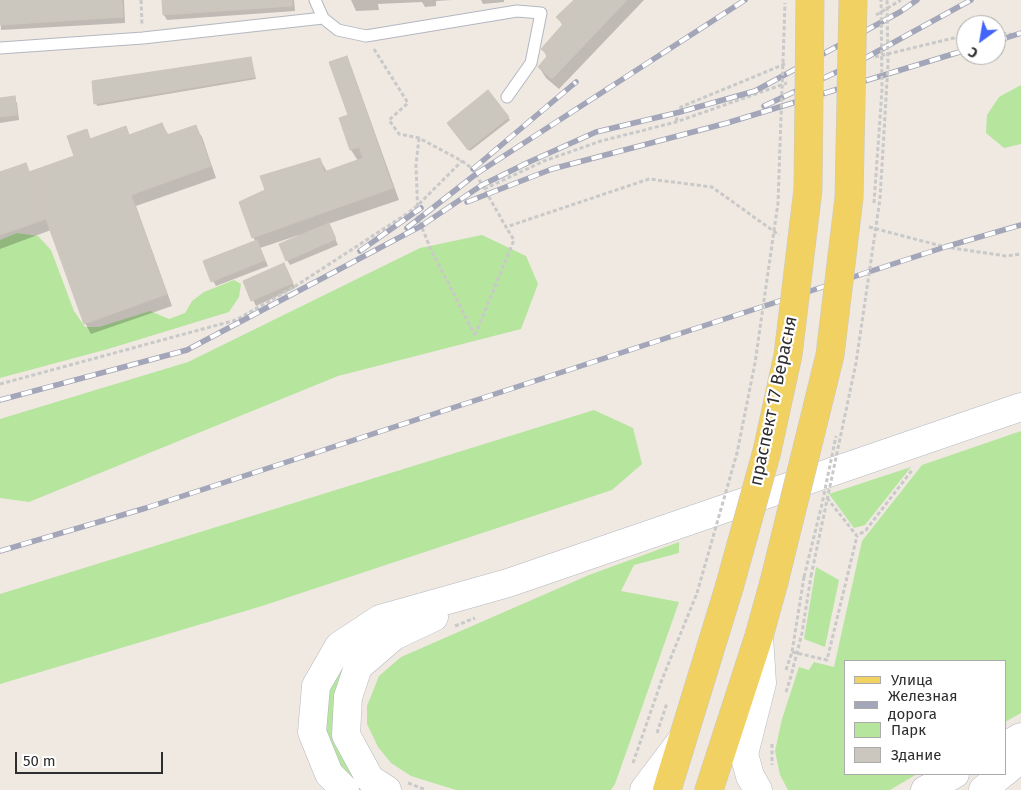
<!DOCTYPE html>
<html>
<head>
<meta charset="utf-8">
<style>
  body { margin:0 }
  #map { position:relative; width:1021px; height:790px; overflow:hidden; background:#efe9e1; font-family:"Fira Sans",sans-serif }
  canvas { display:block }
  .legend { position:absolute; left:844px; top:660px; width:162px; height:115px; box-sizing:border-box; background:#fff; border:1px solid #ababab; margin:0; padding:6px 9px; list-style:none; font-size:15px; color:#2e2e2e }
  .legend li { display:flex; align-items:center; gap:10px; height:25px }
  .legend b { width:25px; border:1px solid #ababab }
  .north { position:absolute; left:956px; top:15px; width:50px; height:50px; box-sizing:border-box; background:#fff; border:1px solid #ababab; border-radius:50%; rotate:212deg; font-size:14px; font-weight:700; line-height:20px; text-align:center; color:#2e2e2e }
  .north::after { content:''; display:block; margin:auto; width:18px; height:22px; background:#4264fb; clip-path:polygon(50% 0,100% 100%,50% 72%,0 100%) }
  .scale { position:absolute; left:15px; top:752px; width:148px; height:22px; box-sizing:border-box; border:2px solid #2e2e2e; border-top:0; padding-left:6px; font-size:15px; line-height:18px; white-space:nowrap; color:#2e2e2e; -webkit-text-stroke:4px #fff; paint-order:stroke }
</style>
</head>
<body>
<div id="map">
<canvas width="1021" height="790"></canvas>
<ul class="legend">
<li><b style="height:6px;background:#f2d163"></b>Улица</li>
<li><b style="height:6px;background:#a3a6b8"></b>Железная дорога</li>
<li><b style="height:14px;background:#b6e59e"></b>Парк</li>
<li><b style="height:14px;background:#cbc7bf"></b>Здание</li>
</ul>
<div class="north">С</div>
<div class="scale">50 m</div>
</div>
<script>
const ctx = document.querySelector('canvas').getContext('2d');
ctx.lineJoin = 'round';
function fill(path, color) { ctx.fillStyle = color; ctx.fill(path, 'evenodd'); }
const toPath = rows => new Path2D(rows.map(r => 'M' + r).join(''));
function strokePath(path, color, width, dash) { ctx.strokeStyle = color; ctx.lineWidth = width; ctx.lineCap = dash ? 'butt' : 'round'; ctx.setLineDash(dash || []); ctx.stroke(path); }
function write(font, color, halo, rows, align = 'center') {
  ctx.font = font + ' "Fira Sans",sans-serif'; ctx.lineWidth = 4.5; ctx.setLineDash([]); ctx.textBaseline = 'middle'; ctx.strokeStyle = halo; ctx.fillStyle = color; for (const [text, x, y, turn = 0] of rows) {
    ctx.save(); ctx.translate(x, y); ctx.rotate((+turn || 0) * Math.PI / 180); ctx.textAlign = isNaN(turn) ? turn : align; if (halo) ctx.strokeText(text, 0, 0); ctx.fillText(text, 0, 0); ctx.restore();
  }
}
fill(toPath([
  [1021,85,1021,144,1004,148,986,133,987,115,999,97],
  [17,233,38,236,51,250,74,311,85,327,99,327,150,311,169,319,185,313,192,301,204,292,234,280,241,284,239,297,229,312,108,349,0,378,0,240],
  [482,235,526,256,538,284,521,329,338,376,29,502,0,498,0,419,188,362,420,248],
  [594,410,633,428,642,464,612,490,262,606,0,684,0,594],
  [1021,431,1021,713,1005,722,1005,661,845,661,845,774,917,774,890,790,788,790,780,775,775,751,782,719,799,667,809,670,814,662,834,667,862,541,922,465],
  [911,467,865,525,854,528,829,494],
  [679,542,679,553,634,565,621,591,679,602,615,784,611,790,456,790,411,776,391,763,378,747,367,724,367,706,379,676,401,657,589,575],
  [816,567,839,580,825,647,804,639],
  [380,627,339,688,376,790,357,790,346,781,323,736,324,697,343,655]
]), '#b6e59e');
fill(toPath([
  [0,0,124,0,125,23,1,30],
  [163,0,294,0,295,11,167,20,164,15],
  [351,0,452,0,436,1,436,6,425,7,422,2,378,4,379,10,356,11],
  [481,0,504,0,504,2,483,4],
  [575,0,644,0,559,89,546,78,539,67,547,57,543,49,563,26,558,18],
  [346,57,352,69,399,200,328,224,338,245,290,265,287,260,300,236,299,235,260,248,268,266,216,286,213,281,256,242,253,237,266,191,320,159,327,172,358,161,351,150],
  [251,61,256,79,97,106,96,103],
  [488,92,510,120,470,151,450,125],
  [14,98,17,103,19,120,0,123,0,99],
  [162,124,169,136,195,126,202,137,216,178,136,206,172,306,91,334,85,323,51,230,0,249,0,174,25,165,30,173,75,157,86,130,91,140,125,128,130,136],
  [287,270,295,288,256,306,253,300]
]), '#0003');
const building = toPath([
  [0,0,122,0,123,17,0,25,0,0],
  [162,0,292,0,292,6,163,15,162,0],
  [574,0,627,0,552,79,538,67,548,55,541,49,563,24,556,17,574,0],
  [347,56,393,188,252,238,239,202,265,190,260,176,320,158,324,172,363,158,359,147,350,150,339,118,348,115,329,62,347,56],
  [251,57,255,77,94,104,92,81,251,57],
  [488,90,509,117,468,150,447,123,488,90],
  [15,96,17,115,0,117,0,98,15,96],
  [162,123,167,135,196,125,211,166,131,195,167,294,84,324,29,172,74,156,67,136,87,129,90,139,126,126,129,135,162,123],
  [26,163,46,219,0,235,0,172,26,163],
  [329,223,336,239,286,261,279,244,329,223],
  [257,240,265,260,211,282,203,261,257,240],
  [284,263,293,283,251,301,243,281,284,263]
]);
fill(building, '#cbc7bf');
strokePath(building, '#cbc5ba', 1);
const service = toPath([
  [315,0,323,18,338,30,366,36,517,11,541,13,531,63,507,97],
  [0,48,143,38,323,18]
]);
const secondary = toPath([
  [1005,746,1021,737],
  [1005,772,1021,758],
  [345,790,329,774,312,732,316,686,339,646,380,619,508,583,1021,407],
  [387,790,370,779,346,735,348,697,358,667,394,636,434,617],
  [644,790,681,741],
  [758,790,750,776,744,754,762,683,759,637],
  [925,790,955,774],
  [983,790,1002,774]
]);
const primary = toPath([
  [667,790,729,588],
  [709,790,759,636,774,582]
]);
strokePath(service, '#b4b7c1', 13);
strokePath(secondary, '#b4b7c1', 29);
strokePath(primary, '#c9c9c9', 29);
strokePath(toPath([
  [141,0,142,25],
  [876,15,901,0],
  [996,32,1021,36],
  [374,49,408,103,389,120,399,134,419,138,462,161,473,169,506,227,649,179,712,187,779,235],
  [875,57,966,35],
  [676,121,681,107,787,63],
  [419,138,416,165,418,218,432,252,475,335],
  [484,189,544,161,601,141,676,122,787,83],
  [869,227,945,247,1006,256,1021,254],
  [475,335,514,240,506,227],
  [0,384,236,320,294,287,408,213,418,205,462,161],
  [827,498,857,536,866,530,913,469],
  [455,626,475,618],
  [792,652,827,660,857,536],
  [786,670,792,652,804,577],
  [786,692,791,676,802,633,811,576],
  [657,733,667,703],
  [772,744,772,765],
  [633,763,661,682,697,593],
  [408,783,426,790]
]), '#c9c9c9', 3, [4, 2.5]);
strokePath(service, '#fff', 11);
strokePath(secondary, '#fff', 28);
strokePath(primary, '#f2d163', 28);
const rail = toPath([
  [996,41,1021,33],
  [764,106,858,62,971,0],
  [473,169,576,82],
  [467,202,552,169,727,123,966,50],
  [407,228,476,174,745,0],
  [360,251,421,208],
  [0,400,187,350,421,226,482,185,529,162,596,132,680,112,755,91,900,12,917,0],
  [0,551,146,508,945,247,1021,225]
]);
strokePath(rail, '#a3a6b8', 5.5);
strokePath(rail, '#fff', 4, [11]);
const primaryBridge = toPath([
  [774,582,830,355,849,198,853,0],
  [729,588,767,451,788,355,808,189,810,0]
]);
strokePath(primaryBridge, '#c9c9c9', 29, []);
strokePath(toPath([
  [874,203,882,90,881,0],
  [811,576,856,363,880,199,888,65,887,0],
  [804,577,822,504,836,436],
  [697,593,737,453,755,363,778,203,785,3]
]), '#c9c9c9', 3, [4, 2.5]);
strokePath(primaryBridge, '#f2d163', 28);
write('18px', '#2e2e2e', '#fff', [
  ["праспект 17 Верасня",774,401,-78]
]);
</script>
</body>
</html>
